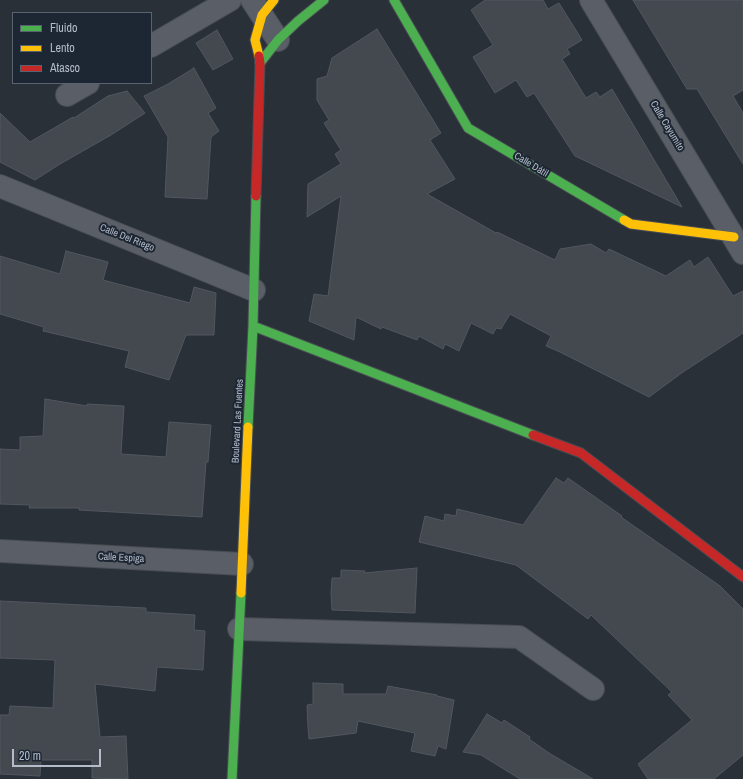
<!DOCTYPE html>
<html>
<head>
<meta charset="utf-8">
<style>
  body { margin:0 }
  #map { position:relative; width:743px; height:779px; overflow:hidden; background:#2a3038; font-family:"Archivo Narrow",sans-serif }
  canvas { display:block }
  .legend { position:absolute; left:12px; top:12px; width:140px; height:72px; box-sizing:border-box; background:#1d2633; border:1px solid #59626f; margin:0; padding:5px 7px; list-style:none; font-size:12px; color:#b4bcc9 }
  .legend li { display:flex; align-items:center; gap:8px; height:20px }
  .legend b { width:20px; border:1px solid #59626f }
  .scale { position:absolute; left:12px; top:749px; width:89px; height:18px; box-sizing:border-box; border:2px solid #b4bcc9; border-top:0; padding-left:5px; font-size:12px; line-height:14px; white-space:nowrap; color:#b4bcc9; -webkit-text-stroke:3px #1d2633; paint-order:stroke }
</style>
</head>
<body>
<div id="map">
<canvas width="743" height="779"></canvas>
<ul class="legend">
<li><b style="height:5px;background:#4caf50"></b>Fluido</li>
<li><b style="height:5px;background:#ffc107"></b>Lento</li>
<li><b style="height:5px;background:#c62828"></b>Atasco</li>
</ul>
<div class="scale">20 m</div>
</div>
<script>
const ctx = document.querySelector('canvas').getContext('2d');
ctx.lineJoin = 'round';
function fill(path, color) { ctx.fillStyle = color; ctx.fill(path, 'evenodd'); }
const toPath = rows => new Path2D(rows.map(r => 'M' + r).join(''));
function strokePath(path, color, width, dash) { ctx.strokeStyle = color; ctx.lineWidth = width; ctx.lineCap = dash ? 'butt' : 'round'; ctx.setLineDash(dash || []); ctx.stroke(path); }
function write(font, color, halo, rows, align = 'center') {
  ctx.font = font + ' "Archivo Narrow",sans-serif'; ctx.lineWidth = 4; ctx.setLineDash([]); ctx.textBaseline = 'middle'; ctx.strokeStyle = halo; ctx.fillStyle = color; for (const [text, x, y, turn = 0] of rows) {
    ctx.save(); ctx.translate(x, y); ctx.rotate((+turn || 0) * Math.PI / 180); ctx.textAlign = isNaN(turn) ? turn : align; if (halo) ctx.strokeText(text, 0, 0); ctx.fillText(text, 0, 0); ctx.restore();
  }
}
const building = toPath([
  [485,0,543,0,548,9,559,3,582,40,567,49,570,54,562,59,586,98,596,92,600,97,612,89,682,207,575,156,534,93,527,97,516,80,495,93,473,57,493,45,471,10,485,0],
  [633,0,743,0,743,90,733,96,743,113,743,164,697,89,687,89,633,0],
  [377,29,441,133,430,140,455,179,427,194,496,233,497,232,555,260,560,249,591,244,606,253,609,249,666,276,690,260,694,267,708,257,733,296,743,291,743,333,683,372,649,397,560,352,546,346,551,336,510,314,501,329,496,328,493,334,471,323,459,351,445,344,443,349,419,336,417,340,382,327,381,329,356,317,354,340,309,321,314,294,328,296,341,196,307,217,308,184,341,164,335,154,341,150,324,123,329,120,317,100,317,79,327,76,332,58,377,29],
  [217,30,233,59,213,70,196,43,217,30],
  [194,68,216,108,208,113,219,131,211,137,207,199,165,197,168,137,144,96,168,84,194,68],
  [127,91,145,113,111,135,60,164,35,180,0,162,0,113,30,142,73,117,74,118,108,96,127,91],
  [66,251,108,262,103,280,190,303,194,287,216,293,214,335,186,335,169,380,125,367,129,351,43,331,44,327,0,314,0,256,60,274,66,251],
  [45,399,87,406,87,404,124,406,121,454,166,457,169,422,211,425,208,462,206,462,202,517,79,510,79,508,29,508,30,505,0,504,0,449,20,450,20,437,43,436,45,399],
  [556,478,564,483,568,478,622,516,621,517,720,586,743,609,743,755,714,779,648,779,638,764,692,720,668,695,672,692,591,615,588,619,516,565,419,542,425,516,444,521,445,514,456,516,457,509,523,525,556,478],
  [417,568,415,613,332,610,331,593,332,578,341,578,341,570,365,571,364,573,417,568],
  [0,601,146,608,146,612,195,615,194,630,205,631,203,670,157,667,155,691,95,684,100,737,126,736,128,779,92,778,92,760,41,760,40,776,0,774,0,715,9,715,10,706,53,708,55,660,0,658,0,601],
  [313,683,343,684,343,694,386,694,388,686,437,695,437,696,454,700,446,749,438,746,435,756,411,751,415,733,358,721,356,733,309,739,308,727,307,705,313,704,313,683],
  [487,714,502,723,504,720,530,737,529,739,549,753,593,779,520,779,481,755,463,752,487,714]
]);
fill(building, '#444950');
strokePath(building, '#52575f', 1);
const street = toPath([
  [252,0,278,40],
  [591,0,743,253],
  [151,46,230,0],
  [67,95,88,83],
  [0,186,254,290],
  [0,551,242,564],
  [239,629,519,637,593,689]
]);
const fast = toPath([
  [394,0,468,128,624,220],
  [260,63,278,40,298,21,324,0],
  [253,326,533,435],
  [248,427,253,326,256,196],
  [232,779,241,593]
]);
const slow = toPath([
  [259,56,255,40,262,15,274,0],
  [624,220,631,224,734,237],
  [241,593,248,427]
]);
const jam = toPath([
  [256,196,260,63,259,56],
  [533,435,581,453,743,577]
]);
strokePath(street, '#484c53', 24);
strokePath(fast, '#484c53', 11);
strokePath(slow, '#484c53', 11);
strokePath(jam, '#484c53', 11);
strokePath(street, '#5a5e66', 22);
strokePath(fast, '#4caf50', 9);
strokePath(slow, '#ffc107', 9);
strokePath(jam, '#c62828', 9);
write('10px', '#b4bcc9', '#1d2633', [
  ["Calle Cayumito",667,126,59],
  ["Calle Dátil",531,165,31],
  ["Calle Del Riego",127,238,22],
  ["Boulevard Las Fuentes",238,421,-87],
  ["Calle Espiga",121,558,3]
]);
</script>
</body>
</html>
